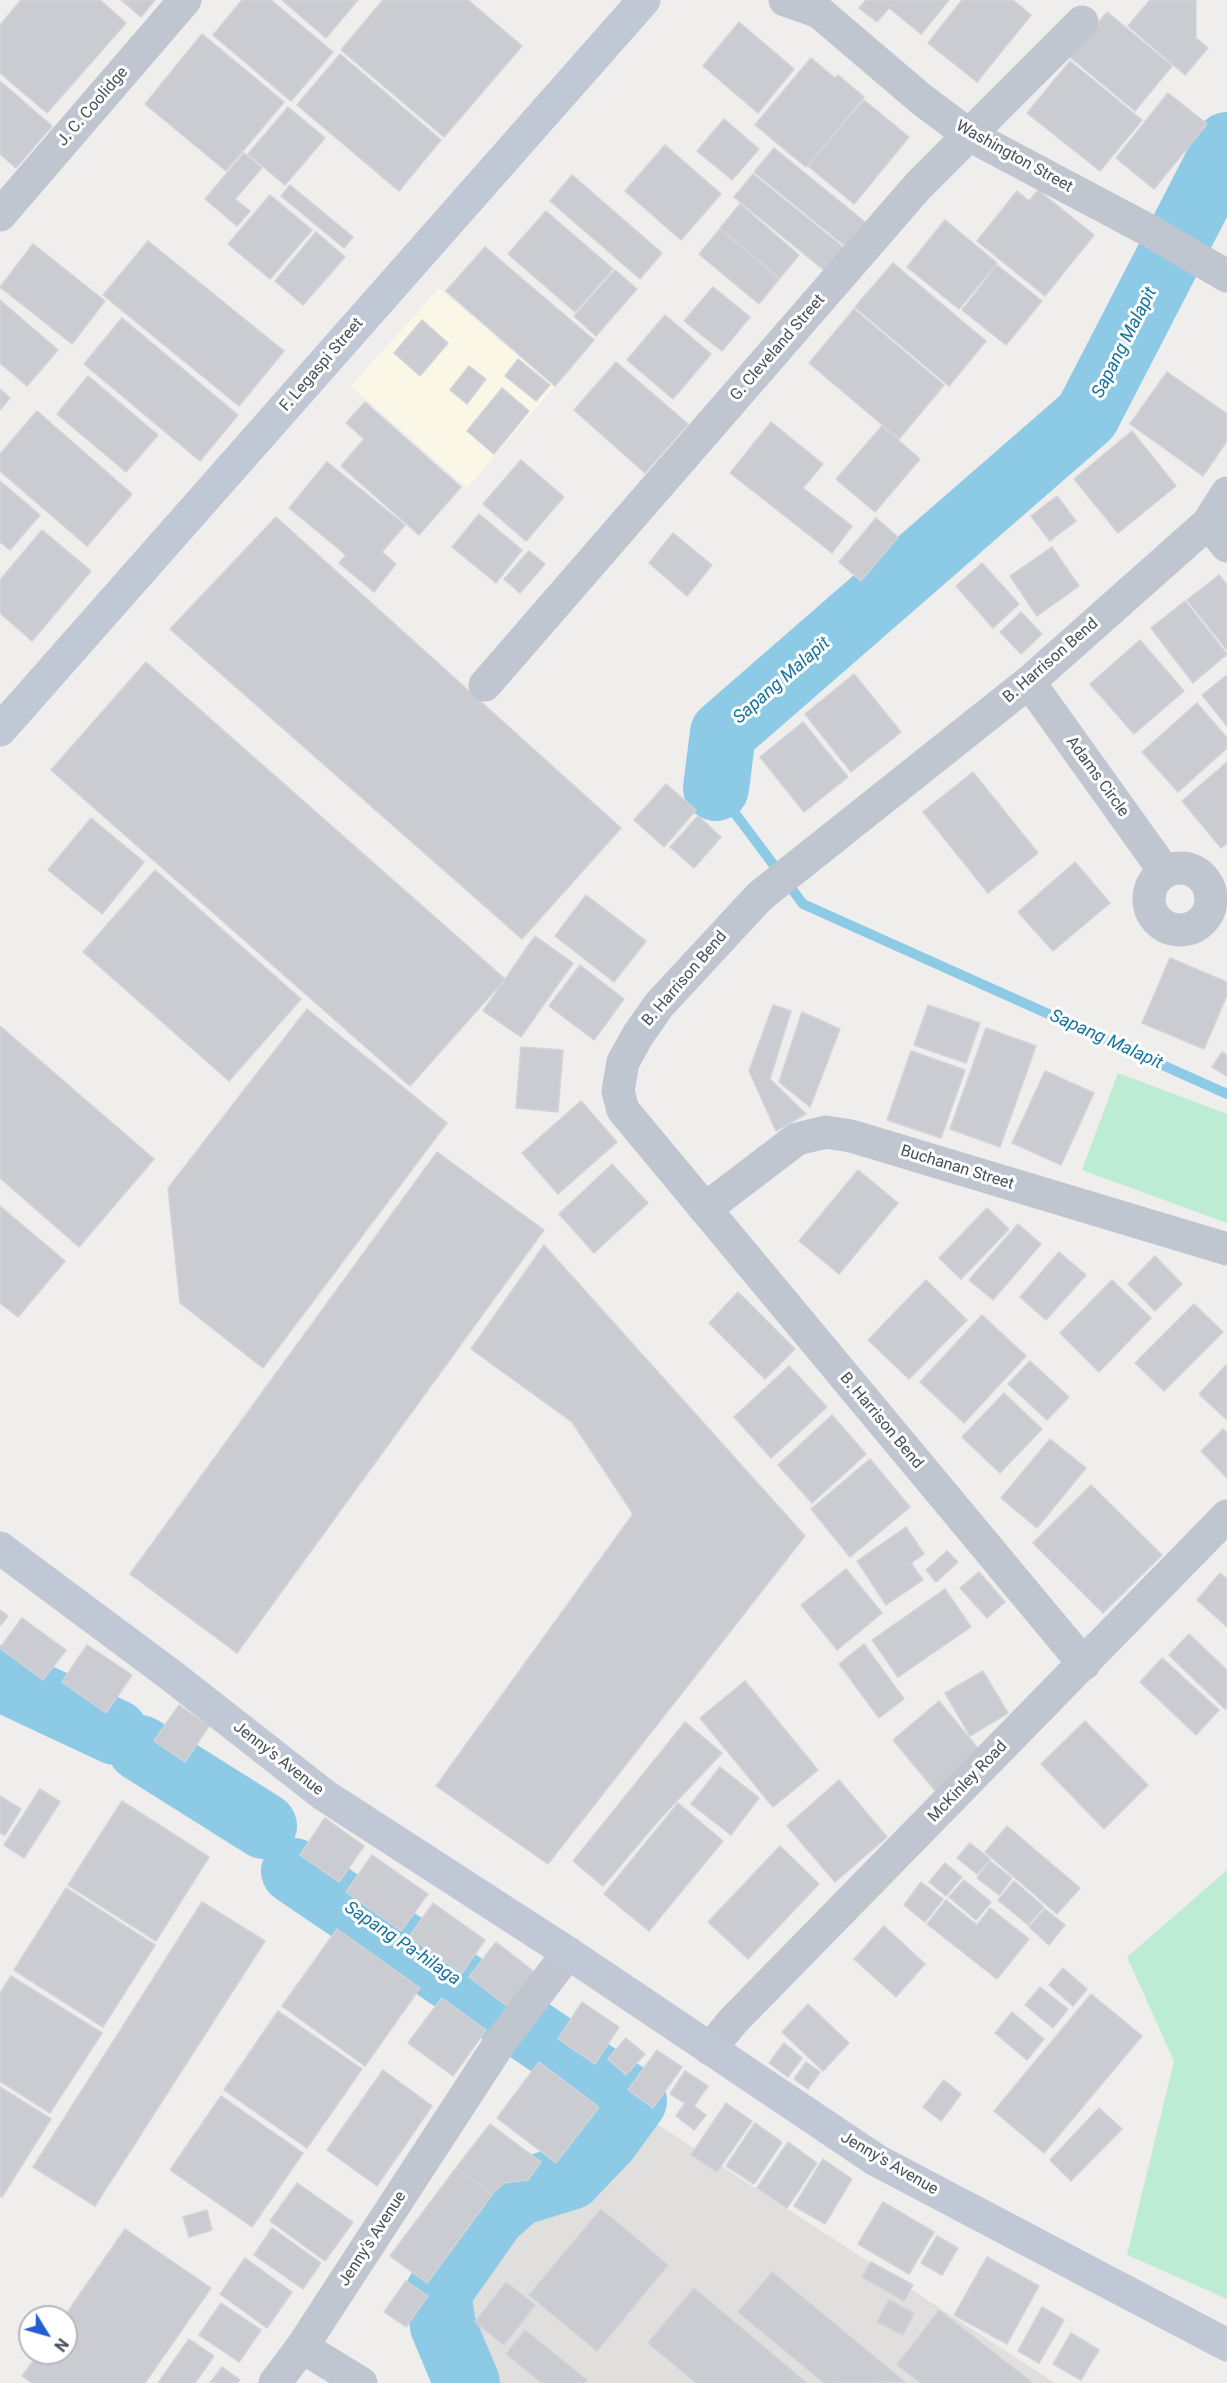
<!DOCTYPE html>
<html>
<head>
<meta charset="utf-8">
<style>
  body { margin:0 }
  #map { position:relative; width:1227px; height:2383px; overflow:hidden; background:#f0eded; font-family:Roboto,sans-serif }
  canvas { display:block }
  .north { position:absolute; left:18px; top:2305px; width:60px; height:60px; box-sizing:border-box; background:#fff; border:2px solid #b5b9bd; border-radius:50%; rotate:127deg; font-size:16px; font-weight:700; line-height:24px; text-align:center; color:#474f59 }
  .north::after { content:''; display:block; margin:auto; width:21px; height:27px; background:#235ed4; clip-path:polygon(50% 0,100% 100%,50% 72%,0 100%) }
</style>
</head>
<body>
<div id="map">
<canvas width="1227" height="2383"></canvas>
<div class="north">N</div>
</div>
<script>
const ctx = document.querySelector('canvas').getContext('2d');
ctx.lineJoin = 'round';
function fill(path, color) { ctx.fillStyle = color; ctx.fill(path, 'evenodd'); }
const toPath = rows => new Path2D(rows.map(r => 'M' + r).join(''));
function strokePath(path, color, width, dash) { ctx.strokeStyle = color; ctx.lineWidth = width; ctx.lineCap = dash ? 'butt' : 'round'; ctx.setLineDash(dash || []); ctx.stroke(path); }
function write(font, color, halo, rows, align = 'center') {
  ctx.font = font + ' Roboto,sans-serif'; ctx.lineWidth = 6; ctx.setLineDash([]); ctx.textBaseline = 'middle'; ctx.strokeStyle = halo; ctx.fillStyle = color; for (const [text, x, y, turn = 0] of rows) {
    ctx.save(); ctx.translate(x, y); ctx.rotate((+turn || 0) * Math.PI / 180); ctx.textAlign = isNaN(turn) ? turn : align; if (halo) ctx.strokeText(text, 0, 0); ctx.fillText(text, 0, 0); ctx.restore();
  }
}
fill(toPath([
  [439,288,554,387,467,488,351,386]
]), '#faf7e7');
fill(toPath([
  [617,2098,1055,2383,453,2383,430,2342,428,2298,493,2198,565,2173]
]), '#e1dfde');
fill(toPath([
  [1118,1073,1227,1114,1227,1223,1082,1170],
  [1227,1870,1227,2299,1127,2255,1174,2061,1127,1957]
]), '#bdecd4');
strokePath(toPath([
  [716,788,803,904,1227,1094]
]), '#8dcae6', 10);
strokePath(toPath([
  [716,788,723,733,1087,416,1227,145],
  [0,1678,115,1732],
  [140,1748,264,1826],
  [294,1871,509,2017],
  [467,2383,443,2326,438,2293,493,2215,518,2193,570,2177,608,2137,634,2101,523,2026]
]), '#8dcae6', 66);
const building = toPath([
  [21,0,100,0,126,23,47,113,0,73,0,25,21,0],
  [121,0,155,0,141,17,121,0],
  [242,0,271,0,333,52,291,101,213,35,242,0],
  [282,0,358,0,326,38,282,0],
  [383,0,468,0,522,46,444,137,341,50,383,0],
  [866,0,949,0,921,34,889,8,877,22,859,8,866,0],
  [962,0,1013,0,1031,15,977,82,928,43,962,0],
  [1150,0,1196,0,1196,38,1208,48,1185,75,1128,26,1150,0],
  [1107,12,1172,66,1135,111,1070,57,1107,12],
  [739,22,794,69,758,113,703,66,739,22],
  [202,34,284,102,226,171,145,104,202,34],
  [340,54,441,140,399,191,297,105,340,54],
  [811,58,835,78,838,75,864,97,806,167,755,125,811,58],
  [1070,61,1142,120,1100,171,1027,113,1070,61],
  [0,81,52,126,16,168,0,154,0,81],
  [1168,93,1207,124,1154,189,1116,158,1168,93],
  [864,100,909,137,854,204,808,166,864,100],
  [288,107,325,138,285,185,248,154,288,107],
  [724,119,759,149,732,180,697,151,724,119],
  [665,145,721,194,681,240,625,191,665,145],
  [774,148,865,222,845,246,754,172,774,148],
  [244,153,262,168,235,199,250,211,237,226,205,199,244,153],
  [753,174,844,248,825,271,734,197,753,174],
  [572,175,662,253,640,279,550,201,572,175],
  [290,185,353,237,344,248,281,196,290,185],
  [1038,190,1094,235,1045,296,977,241,1017,191,1029,201,1038,190],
  [270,195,312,230,270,279,228,244,270,195],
  [740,204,799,255,780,278,720,228,740,204],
  [546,211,613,269,575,312,508,254,546,211],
  [945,220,997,263,959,309,907,267,945,220],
  [720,229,779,279,759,304,699,254,720,229],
  [316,232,345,257,303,305,275,281,316,232],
  [148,241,284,351,239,406,103,295,148,241],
  [33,244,105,301,72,344,0,287,33,244],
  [485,247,594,340,555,386,446,291,485,247],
  [893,263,986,341,949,386,855,307,893,263],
  [997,265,1042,301,1006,345,962,310,997,265],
  [615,270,637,289,596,336,574,316,615,270],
  [713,287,750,317,722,351,684,321,713,287],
  [0,300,58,350,27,386,0,363,0,300],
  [854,309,944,385,899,439,809,363,854,309],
  [665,315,711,354,673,399,627,360,665,315],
  [122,318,238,415,200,461,84,364,122,318],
  [422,320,448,343,420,376,394,353,422,320],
  [518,359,550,385,536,401,505,376,518,359],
  [616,362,688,424,645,473,574,410,616,362],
  [469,366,486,379,467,404,450,390,469,366],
  [1167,372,1227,414,1227,441,1203,476,1130,424,1167,372],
  [88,376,158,435,126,472,57,414,88,376],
  [502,388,529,411,494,454,467,431,502,388],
  [0,389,10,398,0,410,0,389],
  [365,402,461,487,419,535,341,466,364,439,346,423,365,402],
  [37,411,132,494,87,546,0,471,0,454,37,411],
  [771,422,823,464,803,488,852,526,832,553,730,473,771,422],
  [882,426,920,459,875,512,836,479,882,426],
  [1132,431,1176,486,1118,533,1074,479,1132,431],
  [521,460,564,497,526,541,483,504,521,460],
  [327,462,405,525,382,552,396,564,374,592,339,563,346,555,289,508,327,462],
  [0,481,40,515,10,550,0,542,0,481],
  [1057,496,1076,521,1050,541,1031,516,1057,496],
  [479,514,522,550,496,583,452,547,479,514],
  [276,517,621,828,522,939,170,629,276,517],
  [876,518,898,537,861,581,839,562,876,518],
  [42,530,91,571,32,641,0,613,0,580,42,530],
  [673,533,712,565,687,596,649,563,673,533],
  [1052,547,1079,586,1037,616,1010,576,1052,547],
  [529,551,545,564,520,593,504,579,529,551],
  [982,563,1019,604,993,628,956,586,982,563],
  [1219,575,1227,585,1227,650,1187,600,1219,575],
  [1185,601,1227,654,1193,683,1151,628,1185,601],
  [1021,612,1042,634,1021,654,1000,632,1021,612],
  [1140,640,1184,691,1134,734,1090,684,1140,640],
  [146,662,505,979,410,1086,51,770,146,662],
  [854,674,901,732,851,772,805,714,854,674],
  [1227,675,1227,726,1202,695,1227,675],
  [1197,703,1227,738,1227,748,1178,792,1142,752,1197,703],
  [803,722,848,777,804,812,760,757,803,722],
  [1227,762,1227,843,1221,848,1182,801,1227,762],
  [973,772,1038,853,988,893,923,812,973,772],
  [666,784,696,810,664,847,634,820,666,784],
  [698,816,721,837,694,868,670,847,698,816],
  [91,818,144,862,102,914,48,870,91,818],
  [1075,862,1110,903,1053,951,1018,912,1075,862],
  [155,870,301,999,229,1081,83,952,155,870],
  [586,895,646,941,614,982,555,936,586,895],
  [535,936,573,963,521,1037,483,1011,535,936],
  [1170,958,1227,982,1227,995,1204,1049,1142,1023,1170,958],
  [580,965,624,999,594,1040,549,1006,580,965],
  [773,1005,791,1011,770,1079,806,1114,776,1131,749,1071,773,1005],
  [928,1005,980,1023,966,1063,914,1045,928,1005],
  [307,1009,447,1123,263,1368,180,1303,168,1188,307,1009],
  [802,1012,840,1029,810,1107,779,1082,802,1012],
  [0,1026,154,1159,79,1247,0,1178,0,1026],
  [986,1028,1036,1046,1000,1147,950,1129,986,1028],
  [521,1047,563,1050,558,1112,516,1108,521,1047],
  [911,1051,965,1070,941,1138,887,1120,911,1051],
  [1222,1052,1227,1055,1227,1076,1212,1067,1222,1052],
  [1045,1071,1094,1093,1061,1165,1012,1143,1045,1071],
  [581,1101,617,1142,558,1194,522,1153,581,1101],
  [437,1152,544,1230,237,1653,130,1574,437,1152],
  [612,1164,648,1203,594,1253,559,1214,612,1164],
  [858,1170,898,1203,839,1274,799,1241,858,1170],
  [0,1206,65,1261,18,1317,0,1303,0,1206],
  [987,1208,1009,1229,961,1279,939,1258,987,1208],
  [1018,1224,1041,1244,993,1300,969,1280,1018,1224],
  [544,1245,805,1536,548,1864,436,1786,633,1514,572,1422,471,1349,544,1245],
  [1059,1252,1086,1275,1046,1320,1020,1297,1059,1252],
  [1155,1256,1182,1284,1155,1311,1128,1284,1155,1256],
  [926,1280,967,1320,909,1379,868,1340,926,1280],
  [1112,1280,1151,1318,1099,1372,1060,1333,1112,1280],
  [738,1292,795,1349,765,1379,709,1323,738,1292],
  [1194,1304,1223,1332,1164,1391,1135,1363,1194,1304],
  [982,1315,1026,1356,964,1423,920,1382,982,1315],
  [1030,1361,1069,1397,1047,1420,1008,1384,1030,1361],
  [1227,1364,1227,1420,1199,1394,1227,1364],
  [789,1366,827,1407,771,1458,734,1417,789,1366],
  [1004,1393,1042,1429,1000,1473,962,1437,1004,1393],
  [832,1415,866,1454,812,1503,778,1465,832,1415],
  [1223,1429,1227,1433,1227,1478,1201,1451,1223,1429],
  [1050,1439,1086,1468,1037,1528,1001,1498,1050,1439],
  [870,1459,910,1507,850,1557,811,1509,870,1459],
  [1091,1485,1162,1555,1103,1613,1033,1543,1091,1485],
  [906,1527,924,1554,911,1563,923,1580,886,1605,857,1561,906,1527],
  [947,1551,958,1562,936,1582,926,1570,947,1551],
  [846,1569,882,1613,837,1650,801,1605,846,1569],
  [979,1572,1005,1602,987,1618,960,1588,979,1572],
  [1220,1573,1227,1579,1227,1627,1197,1600,1220,1573],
  [945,1589,971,1627,898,1677,872,1640,945,1589],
  [0,1610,8,1616,0,1626,0,1610],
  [22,1618,66,1650,43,1680,0,1648,22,1618],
  [1189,1634,1227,1670,1227,1707,1225,1709,1169,1655,1189,1634],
  [864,1644,904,1699,879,1718,839,1664,864,1644],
  [87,1645,132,1675,106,1713,62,1682,87,1645],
  [1162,1658,1219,1710,1196,1735,1140,1682,1162,1658],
  [983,1671,1008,1713,970,1736,945,1693,983,1671],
  [745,1681,818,1770,773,1807,700,1718,745,1681],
  [939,1701,984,1756,938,1794,893,1740,939,1701],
  [179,1705,209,1726,185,1762,154,1741,179,1705],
  [1085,1721,1148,1785,1104,1829,1041,1764,1085,1721],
  [685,1722,722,1753,660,1819,603,1886,573,1861,685,1722],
  [720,1767,759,1798,731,1835,691,1804,720,1767],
  [839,1780,887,1837,835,1882,787,1826,839,1780],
  [40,1789,60,1802,24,1858,4,1845,40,1789],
  [0,1796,21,1809,5,1835,0,1833,0,1796],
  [122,1801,209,1857,156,1941,68,1885,122,1801],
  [678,1803,723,1841,649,1931,604,1894,678,1803],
  [325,1818,364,1846,339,1882,300,1855,325,1818],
  [1007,1826,1080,1888,1057,1914,985,1852,1007,1826],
  [970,1843,990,1859,977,1874,957,1858,970,1843],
  [780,1846,819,1884,748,1959,708,1922,780,1846],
  [372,1855,428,1894,401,1931,346,1892,372,1855],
  [990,1861,1012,1878,999,1895,977,1878,990,1861],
  [945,1863,962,1877,946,1896,929,1882,945,1863],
  [964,1880,991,1902,976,1920,949,1897,964,1880],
  [1014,1881,1044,1907,1028,1925,998,1900,1014,1881],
  [921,1882,943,1899,925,1922,904,1905,921,1882],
  [66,1888,155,1945,103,2027,14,1970,66,1888],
  [946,1900,977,1925,990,1908,1029,1939,997,1979,927,1924,946,1900],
  [202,1902,265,1941,95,2206,33,2167,202,1902],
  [433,1903,485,1940,462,1973,409,1937,433,1903],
  [1045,1909,1065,1925,1049,1945,1029,1927,1045,1909],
  [884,1926,925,1964,896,1997,854,1959,884,1926],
  [337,1929,420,1988,365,2066,282,2006,337,1929],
  [496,1942,537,1974,511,2009,469,1977,496,1942],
  [1063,1968,1087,1989,1073,2006,1049,1985,1063,1968],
  [11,1976,102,2033,50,2113,0,2081,0,1993,11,1976],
  [1040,1987,1068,2009,1053,2028,1025,2005,1040,1987],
  [1091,1994,1142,2036,1044,2153,994,2111,1091,1994],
  [442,1998,486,2030,453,2076,408,2043,442,1998],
  [582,2002,619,2027,595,2064,558,2039,582,2002],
  [808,2004,849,2043,823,2071,782,2032,808,2004],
  [278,2011,362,2069,307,2148,224,2090,278,2011],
  [1012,2012,1044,2039,1027,2060,995,2033,1012,2012],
  [626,2038,645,2054,626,2075,608,2059,626,2038],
  [784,2043,802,2058,788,2077,769,2063,784,2043],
  [657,2050,682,2067,653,2108,628,2090,657,2050],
  [539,2062,599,2107,556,2163,497,2118,539,2062],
  [806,2062,820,2072,808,2089,794,2079,806,2062],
  [383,2070,432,2106,377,2186,327,2150,383,2070],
  [685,2071,708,2086,694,2106,706,2115,694,2130,676,2116,685,2103,670,2094,685,2071],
  [944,2080,961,2094,941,2121,923,2107,944,2080],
  [0,2087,51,2119,2,2197,0,2196,0,2087],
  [221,2096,303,2153,252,2227,170,2170,221,2096],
  [726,2103,752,2121,717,2172,691,2155,726,2103],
  [1099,2108,1122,2129,1071,2181,1050,2160,1099,2108],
  [755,2123,782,2142,754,2184,726,2166,755,2123],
  [490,2124,541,2162,528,2180,504,2183,492,2194,456,2168,490,2124],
  [788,2142,817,2163,787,2208,757,2188,788,2142],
  [823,2159,852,2179,825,2224,794,2206,823,2159],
  [456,2168,492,2195,427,2283,390,2256,456,2168],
  [297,2183,353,2222,325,2261,270,2221,297,2183],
  [883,2202,934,2232,909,2274,858,2244,883,2202],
  [601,2209,668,2265,597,2351,529,2295,601,2209],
  [207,2210,212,2230,189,2237,183,2217,207,2210],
  [272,2228,321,2263,303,2289,254,2255,272,2228],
  [125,2229,211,2288,145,2383,32,2383,22,2376,39,2353,66,2353,66,2317,64,2317,125,2229],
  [937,2236,958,2248,942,2275,921,2263,937,2236],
  [987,2257,1039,2286,1007,2344,954,2315,987,2257],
  [245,2258,292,2292,267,2328,220,2294,245,2258],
  [871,2262,913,2285,904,2301,862,2277,871,2262],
  [772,2272,905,2382,824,2383,738,2312,772,2272],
  [406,2281,428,2296,406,2327,384,2312,406,2281],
  [506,2282,535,2305,504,2345,475,2322,506,2282],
  [694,2288,807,2383,696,2383,648,2343,694,2288],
  [889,2300,914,2313,903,2335,877,2322,889,2300],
  [221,2303,261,2330,239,2362,199,2335,221,2303],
  [1042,2307,1064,2320,1039,2363,1018,2351,1042,2307],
  [939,2310,1033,2383,921,2383,897,2365,939,2310],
  [525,2330,587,2380,584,2383,542,2383,506,2354,525,2330],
  [1071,2333,1099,2350,1081,2380,1053,2364,1071,2333],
  [189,2339,214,2356,195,2383,158,2383,189,2339],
  [222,2367,240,2380,237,2383,210,2383,222,2367]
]);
fill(building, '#caccd2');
strokePath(building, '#d2d3d9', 1.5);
strokePath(toPath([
  [785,0,819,12,921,99,969,135,1150,231,1227,276],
  [0,215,185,0],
  [1208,523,1227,546],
  [1029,682,1165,872],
  [485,685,918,186,1082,22],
  '1149 899a31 31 0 1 1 62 0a31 31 0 1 1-62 0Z',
  [705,1209,797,1139,826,1132,851,1136,1227,1249],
  [1084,1664,623,1110,618,1091,623,1062,638,1035,659,1005,760,896,1029,682,1208,523,1227,493],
  [710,2049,733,2021,1227,1516],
  [302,2347,361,2383],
  [275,2383,302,2347,501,2041,568,1953]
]), '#bfc6cf', 33);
strokePath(toPath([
  [0,730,644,0],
  [0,1548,172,1676,324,1795,568,1953,876,2160,1227,2345]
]), '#c1c8d5', 33);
write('16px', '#474f59', '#fff', [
  ["J. C. Coolidge",93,107,-49],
  ["Washington Street",1014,157,29],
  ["G. Cleveland Street",778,348,-49],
  ["F. Legaspi Street",322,365,-49],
  ["B. Harrison Bend",1051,661,-41],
  ["Adams Circle",1097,777,54],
  ["B. Harrison Bend",685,979,-49],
  ["Buchanan Street",957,1168,17],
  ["B. Harrison Bend",881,1421,50],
  ["Jenny's Avenue",278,1759,38],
  ["McKinley Road",968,1782,-46],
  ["Jenny's Avenue",889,2164,30],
  ["Jenny's Avenue",373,2239,-57]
]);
write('italic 18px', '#14739f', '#fff', [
  ["Sapang Malapit",1125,343,-63],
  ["Sapang Malapit",782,681,-41],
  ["Sapang Malapit",1106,1040,24],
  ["Sapang Pa-hilaga",402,1944,34]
]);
</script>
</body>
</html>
